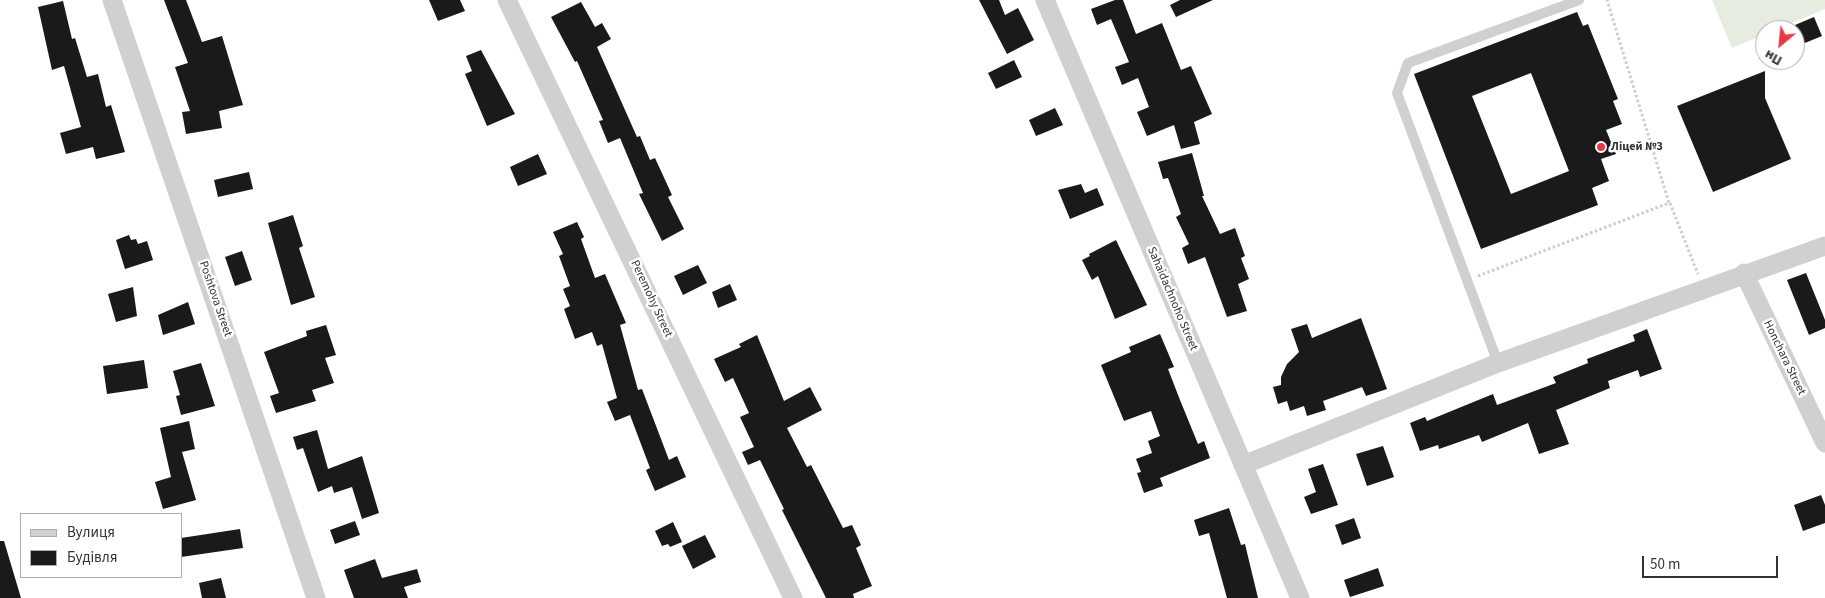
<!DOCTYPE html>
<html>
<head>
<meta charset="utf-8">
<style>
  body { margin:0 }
  #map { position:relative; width:1825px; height:598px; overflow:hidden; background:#fff; font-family:"Source Sans 3",sans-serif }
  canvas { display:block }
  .legend { position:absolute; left:20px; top:513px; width:162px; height:65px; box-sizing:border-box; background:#fff; border:1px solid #adadad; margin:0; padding:6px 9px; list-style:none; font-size:15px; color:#333 }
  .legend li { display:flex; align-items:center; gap:10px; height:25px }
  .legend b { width:25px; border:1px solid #adadad }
  .north { position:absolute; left:1755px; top:20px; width:50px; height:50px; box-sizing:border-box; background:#fff; border:1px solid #adadad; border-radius:50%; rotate:208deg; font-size:14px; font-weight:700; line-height:20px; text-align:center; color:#333 }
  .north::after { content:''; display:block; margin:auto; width:18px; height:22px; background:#e63946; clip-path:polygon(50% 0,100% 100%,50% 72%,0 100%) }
  .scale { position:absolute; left:1642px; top:556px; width:136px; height:22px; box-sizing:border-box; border:2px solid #333; border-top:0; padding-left:6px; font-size:15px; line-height:18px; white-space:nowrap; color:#333; -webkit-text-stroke:4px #fff; paint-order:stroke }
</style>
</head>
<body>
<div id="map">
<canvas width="1825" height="598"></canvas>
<ul class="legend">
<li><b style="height:6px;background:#d0d0d0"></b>Вулиця</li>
<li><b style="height:14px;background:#1a1a1a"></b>Будівля</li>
</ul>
<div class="north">Пн</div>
<div class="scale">50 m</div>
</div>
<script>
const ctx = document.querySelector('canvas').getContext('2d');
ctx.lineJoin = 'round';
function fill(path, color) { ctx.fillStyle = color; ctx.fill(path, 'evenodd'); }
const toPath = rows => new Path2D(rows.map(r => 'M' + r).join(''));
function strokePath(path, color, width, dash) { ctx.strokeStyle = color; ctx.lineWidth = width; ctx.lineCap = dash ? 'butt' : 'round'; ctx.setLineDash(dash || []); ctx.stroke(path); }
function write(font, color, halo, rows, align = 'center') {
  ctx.font = font + ' "Source Sans 3",sans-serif'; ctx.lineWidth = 5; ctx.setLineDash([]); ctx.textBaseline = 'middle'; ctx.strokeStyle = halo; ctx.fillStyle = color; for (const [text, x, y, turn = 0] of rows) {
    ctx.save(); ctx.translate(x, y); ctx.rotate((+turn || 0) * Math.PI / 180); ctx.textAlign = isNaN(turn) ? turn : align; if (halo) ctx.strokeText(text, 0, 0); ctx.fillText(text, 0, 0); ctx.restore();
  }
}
fill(toPath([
  [1712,0,1825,0,1825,9,1775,30,1765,30,1765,34,1732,48]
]), '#e6ecdf');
fill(toPath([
  [164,0,186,0,202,42,222,36,243,105,219,111,222,128,186,134,182,112,190,111,175,67,188,63],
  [429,0,460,0,465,11,438,21],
  [979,0,999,0,1005,15,1018,8,1034,40,1007,54],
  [1115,0,1123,0,1136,34,1162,23,1181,70,1191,66,1212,114,1194,122,1200,144,1181,149,1174,125,1147,136,1137,112,1149,107,1138,78,1122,85,1115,67,1129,62,1111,19,1097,25,1091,9],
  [1180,0,1213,0,1176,17,1170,5],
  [63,1,72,39,75,38,87,77,98,74,106,107,111,105,125,152,96,159,93,147,66,154,60,133,81,127,64,66,52,70,38,7],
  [581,2,595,27,602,23,611,39,597,47,637,137,640,136,650,160,655,158,672,195,668,197,684,229,662,241,639,194,643,193,620,138,608,143,599,121,603,120,577,61,575,62,551,17],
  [1577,12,1583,26,1588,24,1618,99,1613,101,1622,124,1606,130,1616,154,1601,159,1609,181,1592,188,1598,205,1481,249,1414,74],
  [1531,73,1569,171,1511,194,1472,96],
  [1814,17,1822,36,1795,47,1795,25],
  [481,50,515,114,487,126,465,74,472,71,466,56],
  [1014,60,1022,77,996,89,988,73],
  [1765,71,1765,98,1791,159,1713,192,1677,106],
  [1055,108,1063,125,1036,136,1029,120],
  [1192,153,1204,196,1202,196,1220,234,1235,228,1245,256,1241,258,1249,279,1238,284,1247,311,1227,317,1205,257,1188,264,1182,248,1189,244,1176,217,1181,214,1168,178,1163,179,1158,162],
  [538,154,547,174,518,186,510,167],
  [249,172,253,189,218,197,214,180],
  [1081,184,1085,193,1097,188,1104,205,1070,219,1058,190],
  [293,215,303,246,299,248,315,297,291,305,268,223],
  [577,222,584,237,581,239,595,278,605,274,626,323,620,325,638,390,642,389,669,460,677,456,686,477,655,491,646,470,650,468,630,415,615,421,607,402,617,398,602,344,597,346,592,332,575,339,564,309,570,306,563,289,570,286,559,256,563,254,553,232],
  [129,235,131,240,136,239,138,244,147,241,153,260,125,269,116,240],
  [1116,240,1147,305,1115,319,1098,276,1092,280,1082,260,1090,256,1089,254],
  [242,251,252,280,235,286,225,257],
  [698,265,707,283,683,295,674,276],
  [1806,273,1825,320,1825,328,1809,335,1787,280],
  [730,284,737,300,718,308,712,292],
  [133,287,137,316,116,322,108,294],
  [188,302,195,324,163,335,158,315],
  [1361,318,1387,389,1366,396,1362,387,1323,401,1326,410,1307,416,1304,406,1290,411,1287,401,1278,404,1273,387,1281,385,1281,377,1287,364,1299,352,1291,329,1307,324,1312,338],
  [326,325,336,355,325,358,334,383,312,390,316,401,276,413,270,396,279,393,264,352,307,336,306,331],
  [1647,329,1662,369,1640,377,1638,370,1608,381,1610,388,1556,410,1569,444,1539,454,1528,423,1482,442,1479,435,1439,449,1438,445,1420,451,1410,423,1425,417,1427,421,1493,394,1497,405,1556,383,1553,377,1588,363,1587,359,1635,341,1633,335],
  [1160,334,1174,367,1168,369,1180,400,1198,444,1204,441,1210,458,1160,478,1163,486,1144,493,1137,473,1141,472,1136,459,1152,453,1148,441,1160,436,1151,411,1124,421,1101,365,1131,352,1129,347],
  [757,335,784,401,810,387,822,410,787,428,807,467,811,465,843,528,852,525,861,545,856,548,872,586,853,594,854,598,826,598,782,510,784,509,760,460,748,465,742,452,754,447,740,417,749,413,733,378,725,382,714,359,741,347,739,344],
  [144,360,148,388,107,394,103,366],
  [201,363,215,406,181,415,176,396,180,395,173,371],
  [189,421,195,449,182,452,196,500,163,509,155,482,171,477,160,428],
  [317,430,328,469,362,456,379,513,362,519,352,487,334,493,332,486,318,492,303,448,297,450,293,437],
  [1383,446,1394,477,1367,486,1356,454],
  [1323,464,1338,505,1311,514,1304,497,1316,492,1308,469],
  [1821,495,1825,505,1825,523,1803,531,1794,505],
  [1229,508,1241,545,1245,544,1258,598,1227,598,1209,533,1199,536,1194,520],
  [1354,518,1361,538,1342,545,1335,525],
  [355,521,360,535,335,544,330,530],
  [673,522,682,542,670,547,668,544,662,546,655,531],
  [240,529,243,548,181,557,181,538],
  [705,535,716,557,693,569,682,546],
  [0,541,4,541,21,598,0,598],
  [375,559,382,578,417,569,421,582,404,587,408,598,354,598,344,570],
  [1378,568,1384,586,1350,597,1344,580],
  [221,578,226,598,202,598,199,583]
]), '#1a1a1a');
strokePath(toPath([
  [1670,203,1698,274],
  [1478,276,1669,203,1607,0]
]), '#cdcdcd', 3, [2.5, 2.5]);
strokePath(toPath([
  [1498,363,1397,93,1408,63,1579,0]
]), '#d0d0d0', 10);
strokePath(toPath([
  [112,0,316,598],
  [507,0,793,598],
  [1045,0,1300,598],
  [1744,273,1825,443],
  [1243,465,1498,363,1825,246]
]), '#d0d0d0', 19);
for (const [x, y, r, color] of [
  [1601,147,5,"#e63946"]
]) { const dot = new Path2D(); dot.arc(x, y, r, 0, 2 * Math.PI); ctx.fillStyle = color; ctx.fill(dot); strokePath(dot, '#fff', 2); }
write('bold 12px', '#333', '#fff', [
  ["Ліцей №3",1611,147]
], 'left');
write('12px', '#333', '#fff', [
  ["Poshtova Street",215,299,71],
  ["Peremohy Street",651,299,65],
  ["Sahaidachnoho Street",1172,299,67],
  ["Honchara Street",1784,358,64]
]);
</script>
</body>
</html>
